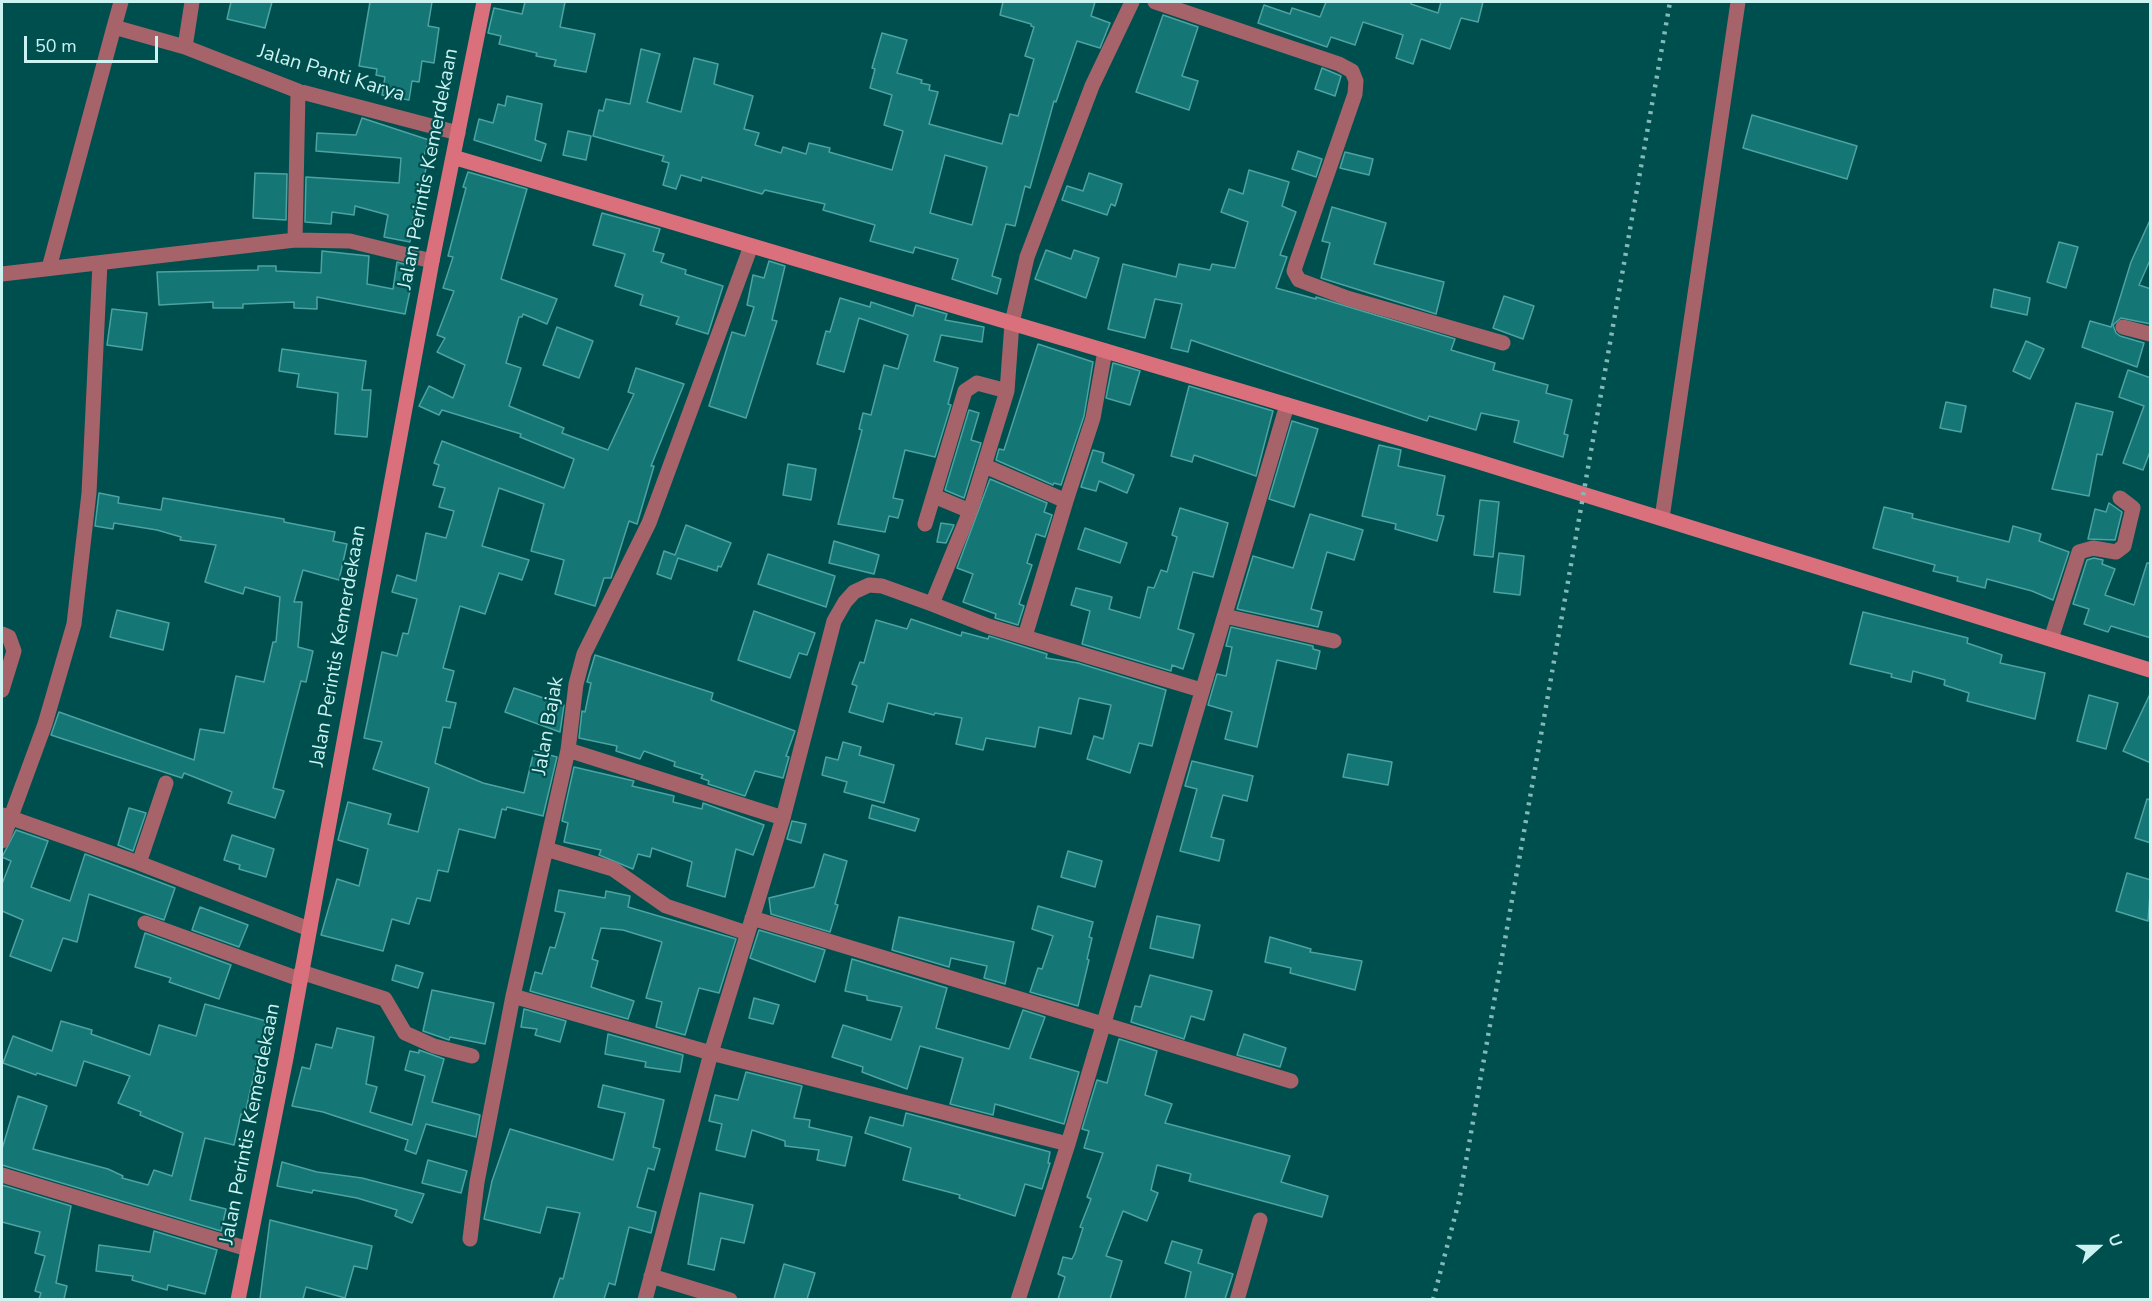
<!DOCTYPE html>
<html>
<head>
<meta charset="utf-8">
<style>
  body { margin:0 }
  #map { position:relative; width:2152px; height:1301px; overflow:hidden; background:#004f4f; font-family:"Nunito Sans",sans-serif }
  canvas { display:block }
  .frame { position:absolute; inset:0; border:3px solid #cbf3f1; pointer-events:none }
  .north { position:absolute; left:2068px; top:1217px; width:60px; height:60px; -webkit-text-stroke:4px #004f4f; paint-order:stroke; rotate:69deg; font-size:16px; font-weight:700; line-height:24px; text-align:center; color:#cbf3f1 }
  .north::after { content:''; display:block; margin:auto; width:21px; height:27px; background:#cbf3f1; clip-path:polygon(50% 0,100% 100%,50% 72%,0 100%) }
  .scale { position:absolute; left:24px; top:36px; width:134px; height:27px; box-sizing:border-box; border:3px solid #cbf3f1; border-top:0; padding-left:8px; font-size:18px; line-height:21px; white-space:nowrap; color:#cbf3f1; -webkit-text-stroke:4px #004f4f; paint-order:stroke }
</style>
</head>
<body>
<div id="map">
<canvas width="2152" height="1301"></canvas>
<div class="frame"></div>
<div class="north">U</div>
<div class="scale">50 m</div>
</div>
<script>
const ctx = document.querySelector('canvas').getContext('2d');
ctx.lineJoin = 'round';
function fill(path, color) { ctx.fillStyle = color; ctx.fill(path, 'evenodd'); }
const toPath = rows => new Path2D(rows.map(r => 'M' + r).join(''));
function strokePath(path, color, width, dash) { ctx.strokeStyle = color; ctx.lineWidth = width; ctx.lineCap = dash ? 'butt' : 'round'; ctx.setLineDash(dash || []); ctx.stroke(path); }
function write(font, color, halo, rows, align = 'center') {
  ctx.font = font + ' "Nunito Sans",sans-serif'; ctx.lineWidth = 4.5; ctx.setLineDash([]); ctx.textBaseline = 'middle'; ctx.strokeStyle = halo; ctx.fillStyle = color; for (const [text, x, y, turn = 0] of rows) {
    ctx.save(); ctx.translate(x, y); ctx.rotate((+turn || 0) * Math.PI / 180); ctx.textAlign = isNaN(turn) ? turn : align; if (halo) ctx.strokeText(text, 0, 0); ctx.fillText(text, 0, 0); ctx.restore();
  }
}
const building = toPath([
  [231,2,272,2,265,28,227,19,231,2],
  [370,2,432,2,428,26,439,28,434,63,422,61,419,82,412,81,409,100,382,95,385,77,376,75,377,69,359,66,370,2],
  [525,2,565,2,560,27,595,34,586,72,554,66,556,60,536,56,537,53,499,44,501,36,488,33,494,8,522,14,525,2],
  [1003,2,1095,2,1091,16,1110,23,1100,48,1077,41,1056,102,1054,101,1030,188,1025,186,1015,226,1006,224,992,276,1001,279,997,294,952,279,958,259,915,247,913,253,870,241,875,225,823,210,825,204,765,190,762,194,702,177,701,181,681,175,676,189,663,185,669,163,662,161,664,156,593,136,599,110,603,111,606,99,630,104,641,49,660,54,647,102,681,112,694,58,718,64,714,84,753,96,744,129,759,133,755,145,781,153,783,147,806,154,809,143,830,148,829,152,892,170,903,131,884,125,892,95,870,88,875,69,872,68,882,33,907,40,897,73,922,80,921,83,930,85,929,90,938,92,929,124,1002,144,1010,114,1018,116,1034,59,1025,56,1034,27,1031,26,1031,24,1000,15,1003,2],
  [945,155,987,167,972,225,930,213,945,155],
  [1326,2,1411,2,1411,4,1438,13,1441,2,1483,2,1478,22,1461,18,1450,49,1421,39,1413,64,1396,58,1403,35,1363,22,1355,45,1331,37,1327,47,1258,23,1264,5,1290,14,1292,8,1320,17,1326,2],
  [1163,15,1198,27,1182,76,1198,81,1189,110,1136,92,1163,15],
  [1322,68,1341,76,1335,96,1315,89,1322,68],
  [507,96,542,104,535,140,546,144,541,161,474,140,479,119,493,123,498,104,505,106,507,96],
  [1752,115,1857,146,1847,179,1743,148,1752,115],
  [362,118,429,140,423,159,428,161,412,222,410,242,384,237,388,215,355,206,354,215,332,212,331,224,305,222,306,177,399,183,401,158,316,151,317,133,356,135,362,118],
  [568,131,591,136,586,160,563,155,568,131],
  [1298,151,1322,159,1316,177,1292,169,1298,151],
  [1345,152,1373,159,1369,175,1340,168,1345,152],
  [1249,170,1289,182,1282,206,1296,212,1280,255,1287,257,1276,288,1316,299,1316,297,1455,339,1451,350,1495,363,1493,370,1548,385,1546,393,1572,400,1564,434,1568,435,1563,457,1514,442,1519,421,1481,413,1476,430,1429,416,1427,421,1191,340,1188,352,1171,348,1182,304,1155,299,1145,338,1108,329,1123,264,1176,277,1179,264,1210,270,1212,264,1235,268,1248,222,1221,212,1229,189,1243,194,1249,170],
  [468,172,527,189,501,279,557,299,547,324,523,314,522,317,519,317,506,363,521,368,509,406,564,428,562,433,608,450,634,394,628,392,636,368,684,384,651,466,654,466,637,524,629,521,611,578,604,578,595,606,555,594,564,560,531,551,544,504,499,488,482,546,529,560,522,580,499,573,485,614,460,606,443,668,454,671,446,701,456,703,450,728,443,727,435,763,483,783,524,793,534,751,557,757,543,816,507,807,506,810,502,809,495,838,459,829,448,872,438,870,430,901,417,898,409,924,392,919,383,951,321,935,337,879,359,886,368,849,338,840,348,802,391,814,388,824,418,832,429,788,373,769,382,742,364,738,382,652,397,656,403,633,408,634,417,599,392,592,397,575,416,581,426,533,446,538,454,511,439,507,445,488,433,485,439,465,434,463,442,441,564,488,574,459,520,437,521,434,442,410,439,415,419,406,429,386,453,398,465,365,437,352,445,338,437,335,454,291,443,288,453,257,448,256,466,188,463,187,468,172],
  [255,173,287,174,286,220,253,218,255,173],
  [1089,173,1122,184,1115,206,1111,204,1107,215,1062,200,1067,186,1083,191,1089,173],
  [1332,207,1386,223,1374,264,1444,282,1436,314,1321,278,1330,243,1322,241,1332,207],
  [602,213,660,229,653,251,664,254,661,262,686,270,685,274,723,286,708,334,676,324,679,317,640,305,643,295,615,286,625,254,593,245,602,213],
  [2151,218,2151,258,2139,285,2151,289,2151,324,2121,318,2113,325,2116,333,2120,336,2144,343,2137,367,2082,347,2090,321,2111,327,2131,262,2151,218],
  [2059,242,2078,247,2066,288,2047,282,2059,242],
  [1046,250,1071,259,1074,250,1099,258,1086,298,1035,279,1046,250],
  [322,251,369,256,367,284,393,289,397,262,415,267,405,314,317,297,317,309,294,308,294,302,243,304,243,308,213,308,213,302,159,305,157,272,258,270,258,266,276,266,276,271,321,273,322,251],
  [769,261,785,266,772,320,777,321,746,418,709,406,732,332,745,336,754,307,747,305,753,275,764,278,769,261],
  [1994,289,2030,298,2027,315,1991,307,1994,289],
  [1504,296,1534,306,1523,339,1493,328,1504,296],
  [840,298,870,307,871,302,913,316,916,305,947,314,945,320,984,327,982,342,941,335,934,361,958,368,948,404,951,405,935,457,905,450,893,498,903,500,898,518,889,516,885,532,838,524,862,430,859,429,863,413,871,415,884,365,898,369,908,335,859,318,844,372,817,364,826,331,830,332,840,298],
  [112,309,147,313,142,350,107,345,112,309],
  [557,327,593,341,579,378,543,365,557,327],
  [2026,341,2044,349,2030,379,2013,371,2026,341],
  [1038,344,1093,362,1084,416,1061,485,1054,483,1053,485,996,460,999,449,1004,450,1038,344],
  [282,349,366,361,362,390,371,390,367,437,335,434,338,393,297,387,299,374,279,371,282,349],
  [1113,363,1140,371,1130,405,1106,398,1113,363],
  [2128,370,2151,378,2151,449,2143,470,2123,463,2144,406,2119,397,2128,370],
  [1189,386,1273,411,1256,476,1194,455,1192,462,1171,456,1189,386],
  [1946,402,1966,406,1961,432,1940,428,1946,402],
  [2076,403,2113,412,2102,455,2097,454,2089,496,2052,489,2076,403],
  [969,410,979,413,971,440,981,443,964,498,945,490,969,410],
  [1292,421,1318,429,1294,507,1269,499,1292,421],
  [1379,445,1401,450,1398,466,1445,476,1437,515,1444,516,1437,541,1395,529,1396,524,1362,516,1379,445],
  [1093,450,1104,453,1102,462,1134,475,1127,493,1099,481,1096,491,1081,487,1093,450],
  [788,464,816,469,811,500,783,495,788,464],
  [990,479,1047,503,1044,512,1052,515,1045,537,1036,534,1027,563,1032,565,1019,604,1024,606,1018,625,995,618,996,614,963,602,973,574,957,568,990,479],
  [99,493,119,497,118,503,161,510,163,498,284,519,284,522,335,532,333,541,347,544,339,580,303,570,294,602,302,602,298,647,313,651,306,682,301,681,273,788,284,791,275,818,228,803,232,792,184,773,182,778,51,735,59,712,194,760,200,729,224,733,236,676,264,682,273,642,276,642,280,597,245,587,243,594,205,582,216,545,180,540,181,537,157,530,114,523,113,529,95,526,99,493],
  [1480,500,1499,502,1493,557,1474,555,1480,500],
  [2109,503,2122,512,2115,540,2088,539,2095,509,2106,512,2109,503],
  [1884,507,1913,514,1912,518,2009,542,2013,526,2041,534,2039,541,2069,552,2053,600,2032,591,1987,579,1985,588,1957,581,1958,577,1933,571,1935,565,1873,548,1884,507],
  [1180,508,1228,523,1213,577,1193,572,1178,629,1194,634,1183,669,1172,665,1171,671,1082,644,1090,611,1071,605,1076,588,1112,597,1109,609,1140,618,1148,587,1154,588,1161,570,1167,572,1177,537,1172,535,1180,508],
  [1310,514,1363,530,1354,560,1327,552,1311,609,1322,612,1318,627,1237,609,1253,556,1293,568,1310,514],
  [941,523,954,525,946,543,937,542,941,523],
  [686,525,731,543,721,567,718,566,717,571,678,558,671,579,657,574,664,551,675,555,686,525],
  [1085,528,1127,543,1120,563,1078,549,1085,528],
  [834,541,879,555,874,574,829,563,834,541],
  [1499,553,1524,556,1520,595,1494,592,1499,553],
  [768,554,835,576,826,607,758,584,768,554],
  [2094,558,2103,560,2102,564,2115,569,2105,595,2134,605,2147,563,2151,563,2151,638,2111,626,2108,632,2084,624,2089,609,2073,604,2087,560,2094,558],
  [117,610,169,623,163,650,110,637,117,610],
  [754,611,815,633,807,655,799,653,790,678,738,660,754,611],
  [1863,612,1968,638,1967,643,2002,655,2000,663,2045,673,2035,719,1967,701,1969,693,1944,685,1945,680,1913,671,1911,682,1891,677,1892,674,1850,664,1863,612],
  [911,619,961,636,962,632,988,639,989,636,1047,654,1046,658,1078,663,1166,690,1152,746,1139,743,1130,773,1087,759,1094,736,1103,739,1111,705,1079,698,1071,734,1039,727,1035,747,986,738,983,750,956,744,962,718,935,713,934,715,888,703,883,722,849,712,857,686,852,684,860,662,864,663,876,620,907,629,911,619],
  [1231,627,1313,646,1313,649,1320,651,1316,669,1277,660,1257,747,1225,739,1232,712,1208,705,1217,674,1226,676,1232,647,1226,646,1231,627],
  [595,655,713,693,711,700,795,731,786,756,789,757,783,778,755,771,745,796,708,784,709,781,701,778,703,775,674,766,675,762,644,751,640,759,616,751,617,746,579,738,582,711,585,712,591,683,587,682,595,655],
  [514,688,564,705,560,732,505,712,514,688],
  [2151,692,2151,763,2123,751,2151,692],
  [2089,695,2118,703,2106,749,2077,741,2089,695],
  [843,742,861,747,859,755,894,765,884,803,844,792,847,782,822,775,826,757,838,760,843,742],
  [1348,754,1392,762,1388,785,1343,777,1348,754],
  [1192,761,1253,776,1247,801,1223,795,1211,837,1224,840,1219,861,1180,851,1197,789,1185,786,1192,761],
  [574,767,634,781,632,786,674,796,673,802,702,809,703,803,764,825,753,855,736,849,725,897,687,886,692,862,652,848,650,857,638,854,633,869,599,855,601,850,564,842,568,823,562,821,574,767],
  [2147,799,2151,800,2151,843,2135,838,2147,799],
  [872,805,919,819,915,831,869,818,872,805],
  [129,808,146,813,133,851,118,845,129,808],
  [792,821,806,824,801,843,787,839,792,821],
  [16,830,48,841,31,887,70,901,85,854,175,888,164,920,89,894,77,942,63,938,51,971,10,956,23,920,2,911,2,884,11,861,2,857,16,830],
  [232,835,274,849,266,877,239,869,240,865,224,860,232,835],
  [1068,851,1102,861,1095,887,1061,877,1068,851],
  [824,854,847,861,835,904,838,905,830,932,771,914,769,898,814,887,824,854],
  [2127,873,2151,880,2148,921,2116,911,2127,873],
  [559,890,605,898,606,891,630,896,628,907,736,939,719,993,699,988,685,1035,656,1027,662,1002,646,998,662,942,623,930,601,928,592,959,598,961,591,987,634,1001,628,1019,530,991,535,972,542,974,550,947,555,948,565,913,555,911,559,890],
  [1038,906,1093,922,1089,937,1092,938,1087,959,1089,960,1078,1006,1030,992,1038,968,1042,969,1053,936,1032,929,1038,906],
  [200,907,248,925,239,947,192,930,200,907],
  [1157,916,1200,925,1193,958,1150,948,1157,916],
  [899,917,1014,942,1005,984,984,978,987,966,951,958,949,967,892,950,899,917],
  [759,930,825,950,815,982,750,958,759,930],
  [145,933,231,965,219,999,169,982,171,978,135,967,145,933],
  [1270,937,1311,949,1310,952,1362,961,1355,990,1290,973,1291,968,1265,962,1270,937],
  [852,959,947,988,936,1028,1009,1049,1023,1010,1045,1017,1030,1058,1079,1072,1064,1124,995,1104,993,1115,950,1104,963,1058,920,1046,907,1089,862,1072,863,1067,832,1057,843,1025,891,1040,902,1007,867,1000,867,996,845,991,852,959],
  [396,965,423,973,418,988,392,980,396,965],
  [1150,975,1212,991,1204,1020,1191,1016,1184,1039,1131,1022,1135,1006,1141,1007,1150,975],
  [432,990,494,1003,485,1044,450,1037,449,1040,423,1031,432,990],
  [754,998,779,1005,773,1024,749,1018,754,998],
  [205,1004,266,1021,245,1114,241,1114,234,1145,205,1138,190,1200,226,1209,221,1231,2,1165,2,1149,18,1096,47,1106,33,1149,108,1169,123,1176,122,1178,148,1185,154,1170,172,1176,183,1133,140,1115,141,1112,118,1103,130,1076,84,1061,76,1086,37,1073,36,1075,3,1063,13,1036,52,1051,61,1021,92,1030,91,1034,150,1055,159,1025,196,1036,205,1004],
  [524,1009,566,1021,560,1042,535,1035,537,1029,521,1027,524,1009],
  [337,1028,374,1037,366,1084,377,1087,370,1112,412,1125,425,1076,405,1070,410,1051,419,1053,419,1050,444,1059,432,1102,480,1115,476,1137,426,1124,416,1154,405,1150,408,1140,323,1112,292,1106,302,1067,310,1069,316,1044,332,1048,337,1028],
  [608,1034,683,1055,680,1072,645,1067,646,1062,605,1054,608,1034],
  [1244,1034,1286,1048,1280,1067,1237,1055,1244,1034],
  [1119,1039,1157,1051,1145,1095,1172,1104,1165,1123,1290,1156,1281,1182,1328,1196,1322,1217,1189,1181,1191,1174,1157,1165,1151,1190,1158,1193,1147,1221,1123,1211,1106,1256,1122,1261,1110,1299,1058,1299,1065,1277,1058,1274,1063,1257,1072,1259,1075,1253,1083,1228,1080,1227,1091,1199,1087,1197,1103,1153,1084,1148,1089,1131,1082,1129,1097,1080,1107,1083,1119,1039],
  [746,1072,802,1086,794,1118,810,1120,809,1127,852,1137,845,1166,817,1160,819,1150,785,1146,785,1141,752,1130,745,1157,716,1150,722,1124,709,1121,715,1095,738,1100,746,1072],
  [603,1085,664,1100,653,1147,660,1149,654,1170,648,1168,637,1207,656,1212,651,1233,629,1227,615,1285,609,1283,604,1299,553,1299,560,1278,563,1279,580,1213,547,1207,540,1233,484,1219,492,1181,510,1129,613,1160,625,1113,598,1107,603,1085],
  [906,1113,1050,1152,1048,1163,1050,1163,1042,1189,1025,1184,1015,1216,959,1198,960,1195,903,1180,911,1148,865,1133,870,1117,903,1126,906,1113],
  [428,1160,467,1171,461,1193,422,1183,428,1160],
  [282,1162,317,1172,362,1178,424,1194,412,1223,395,1216,397,1210,357,1198,313,1190,312,1193,277,1186,282,1162],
  [2,1185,71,1206,56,1283,67,1286,64,1299,39,1299,41,1293,35,1291,45,1256,35,1253,40,1232,2,1222,2,1185],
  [700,1193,753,1205,744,1243,721,1238,714,1270,688,1264,700,1193],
  [270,1220,372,1246,367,1269,354,1266,345,1298,306,1287,303,1299,260,1299,270,1220],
  [154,1231,217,1250,205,1294,168,1285,167,1290,132,1280,133,1276,96,1271,99,1245,150,1252,154,1231],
  [1172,1241,1202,1250,1198,1263,1233,1274,1225,1299,1185,1299,1191,1272,1165,1263,1172,1241],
  [784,1264,815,1273,807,1299,774,1299,784,1264]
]);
fill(building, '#147675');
strokePath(building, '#4da3a1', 1.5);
strokePath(toPath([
  [121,2,114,27,185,47,298,91,458,133],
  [1132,2,1092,86,1027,257,1012,323,1007,391,970,511,932,604,988,626,1201,690],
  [1155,2,1339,64,1352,71,1356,81,1355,94,1296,264,1294,271,1299,280,1347,298,1503,343],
  [185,47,192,2],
  [295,240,298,91],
  [49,268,114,27],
  [2,274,295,240,350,241,432,261],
  [2123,327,2150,334],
  [985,466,1066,501,1093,418,1105,351],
  [934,496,970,511],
  [1662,518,1738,2],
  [925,524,965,391,977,383,1007,391],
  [1225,616,1334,641],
  [2,634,9,637,14,651,2,690],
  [1025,636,1066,501],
  [2051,639,2079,552,2093,548,2116,552,2124,546,2133,508,2120,498],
  [568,750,783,818],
  [3,815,139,863,309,929],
  [2,841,45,724,74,624,89,493,100,263],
  [546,849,613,869,666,906,747,933],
  [139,863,166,783],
  [752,918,1291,1081],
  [145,923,299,979],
  [301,972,385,999,405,1033,434,1046,472,1056],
  [513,996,711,1053,1068,1144],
  [2,1175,248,1249],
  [470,1239,477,1182,513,996,568,750,576,684,584,654,649,523,751,246],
  [651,1276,730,1300],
  [645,1300,711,1053,783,818,834,621,845,602,854,592,869,585,882,586,932,604],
  [1018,1300,1068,1144,1287,405],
  [1237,1300,1260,1220]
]), '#a66369', 15);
strokePath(toPath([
  [453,157,1476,461,2150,670],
  [238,1300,286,1058,432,261,484,2]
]), '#db707d', 15);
strokePath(toPath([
  [1433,1300,1459,1201,1670,2]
]), '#83b9b7', 4.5, [3, 6]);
write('20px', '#cbf3f1', '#004f4f', [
  ["Jalan Panti Karya",331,74,17],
  ["Jalan Perintis Kemerdekaan",429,169,-79],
  ["Jalan Perintis Kemerdekaan",339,646,-80],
  ["Jalan Bajak",549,726,-80],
  ["Jalan Perintis Kemerdekaan",251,1124,-79]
]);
</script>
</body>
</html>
